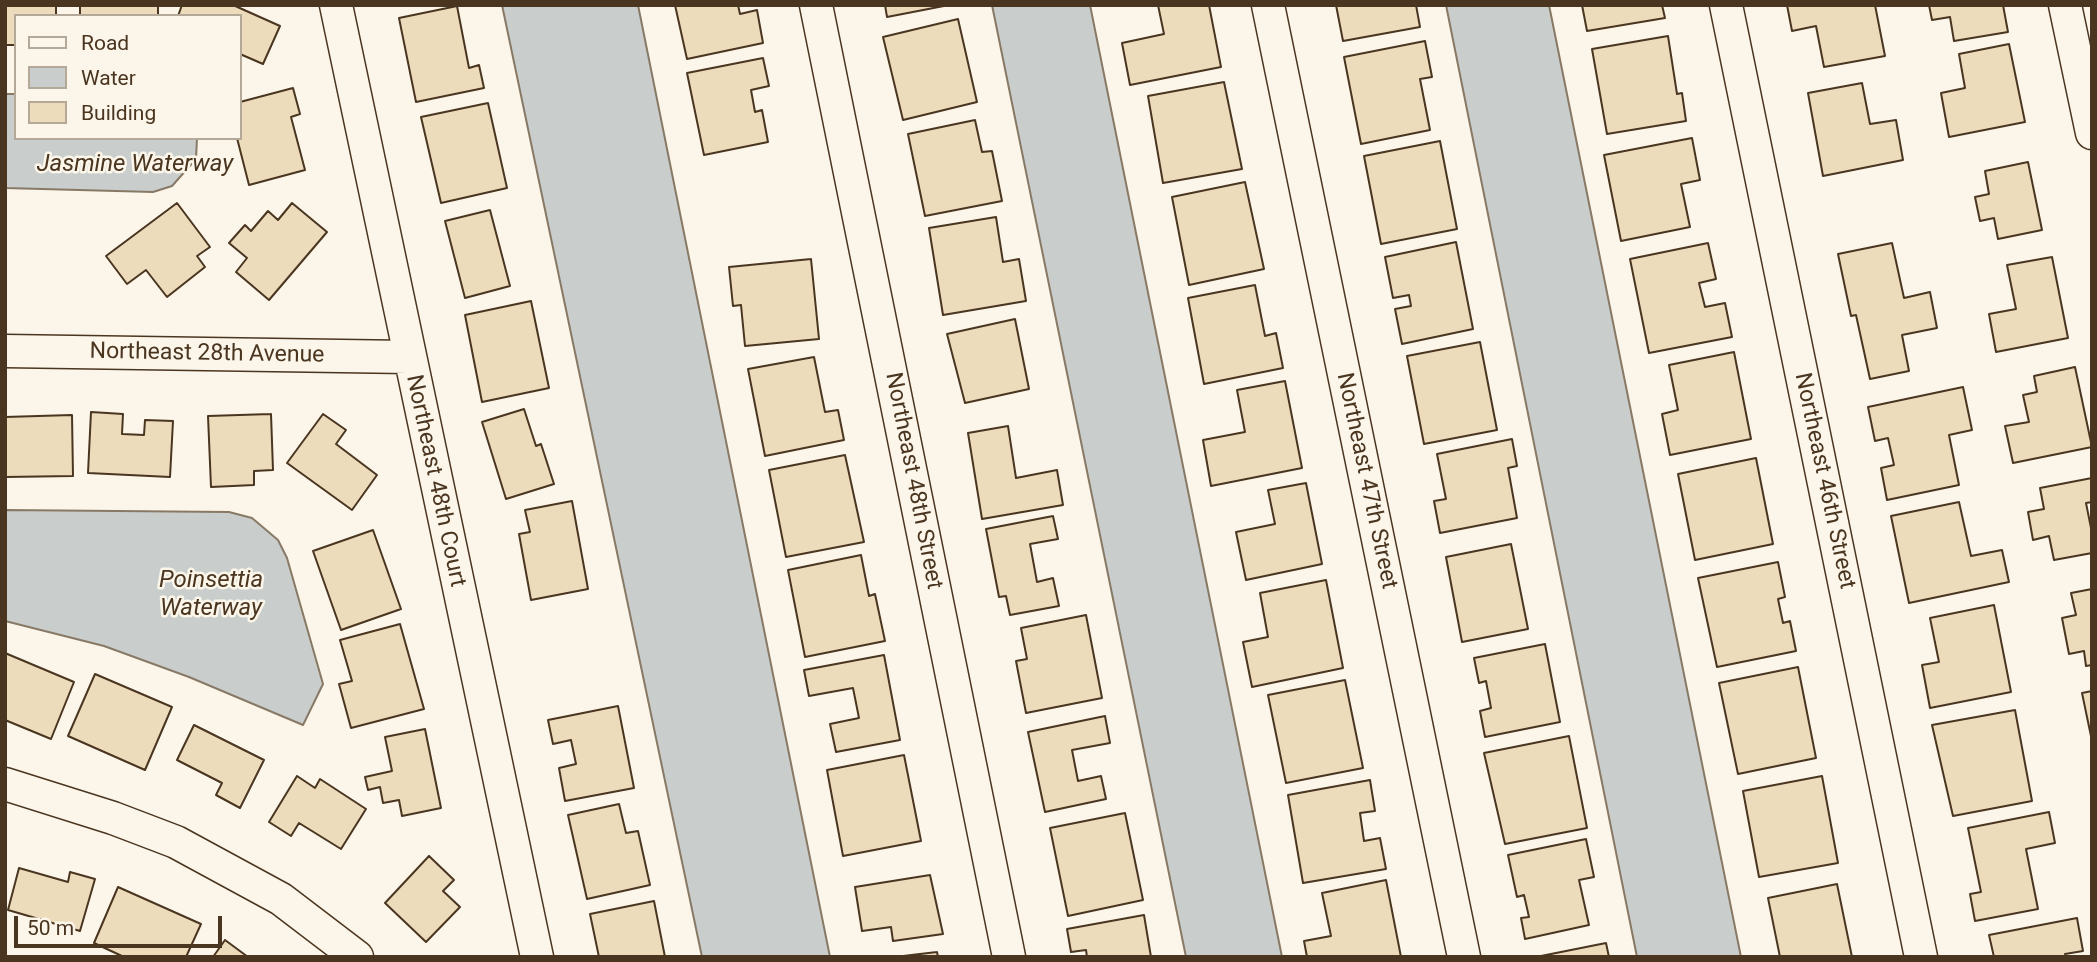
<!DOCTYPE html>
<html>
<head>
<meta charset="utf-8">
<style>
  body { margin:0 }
  #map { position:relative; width:2097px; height:962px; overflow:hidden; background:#fbf6e9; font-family:Roboto,sans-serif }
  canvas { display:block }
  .frame { position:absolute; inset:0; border:7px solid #4a3520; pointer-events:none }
  .legend { position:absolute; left:14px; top:14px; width:228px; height:126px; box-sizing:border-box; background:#fbf6e9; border:2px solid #b4a999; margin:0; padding:9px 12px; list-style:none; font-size:21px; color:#4a3520 }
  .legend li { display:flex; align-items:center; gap:14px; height:35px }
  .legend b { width:35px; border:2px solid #b4a999 }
  .scale { position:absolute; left:14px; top:916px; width:208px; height:32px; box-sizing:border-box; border:4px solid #4a3520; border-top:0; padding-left:9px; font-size:21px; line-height:24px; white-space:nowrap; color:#4a3520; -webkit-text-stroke:5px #fbf6e9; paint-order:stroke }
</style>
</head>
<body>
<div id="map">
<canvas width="2097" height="962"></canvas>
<div class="frame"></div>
<ul class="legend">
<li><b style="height:9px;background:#fbf6e9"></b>Road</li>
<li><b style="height:19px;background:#c9cecd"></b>Water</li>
<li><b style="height:19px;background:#ecdcbc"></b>Building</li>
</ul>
<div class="scale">50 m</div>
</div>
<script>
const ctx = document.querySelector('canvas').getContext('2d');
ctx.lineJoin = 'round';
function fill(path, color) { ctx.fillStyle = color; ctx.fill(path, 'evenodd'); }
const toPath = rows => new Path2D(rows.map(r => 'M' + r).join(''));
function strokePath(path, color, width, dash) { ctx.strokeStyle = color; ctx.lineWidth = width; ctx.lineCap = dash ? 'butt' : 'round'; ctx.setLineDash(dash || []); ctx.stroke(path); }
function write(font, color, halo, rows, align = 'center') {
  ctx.font = font + ' Roboto,sans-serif'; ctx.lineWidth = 5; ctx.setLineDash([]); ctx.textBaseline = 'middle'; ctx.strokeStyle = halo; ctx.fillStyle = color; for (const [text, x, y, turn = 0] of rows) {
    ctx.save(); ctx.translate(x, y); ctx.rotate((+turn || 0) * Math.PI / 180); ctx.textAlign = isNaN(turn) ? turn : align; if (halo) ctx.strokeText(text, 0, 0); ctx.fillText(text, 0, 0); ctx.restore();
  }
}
const water = toPath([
  [502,5,638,5,830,957,702,957,502,5],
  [992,5,1090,5,1282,957,1186,957,992,5],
  [1446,5,1549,5,1741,957,1637,957,1446,5],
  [5,94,16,94,16,138,197,138,196,159,172,186,153,192,5,188,5,94],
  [5,510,229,512,252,518,278,540,287,558,323,684,303,725,189,677,104,646,5,621,5,510]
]);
fill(water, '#c9cecd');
strokePath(water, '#887966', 2);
const building = toPath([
  [5,5,56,5,56,16,16,16,16,45,6,45,5,59,5,5],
  [80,5,158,5,158,16,80,16,80,5],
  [182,5,233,5,280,26,263,64,240,54,240,16,178,16,182,5],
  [675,5,738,5,740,14,757,10,763,43,687,59,675,5],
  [885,5,949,5,887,17,885,5],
  [1158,5,1209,5,1221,67,1130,85,1122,43,1164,34,1158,5],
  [1336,5,1416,5,1420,27,1343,41,1336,5],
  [1582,5,1662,5,1665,18,1587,31,1582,5],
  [1787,5,1875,5,1885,56,1824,67,1816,26,1792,31,1787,5],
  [1929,5,2003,5,2008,32,1954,41,1950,17,1932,20,1929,5],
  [457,6,469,68,479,65,484,88,416,102,399,18,457,6],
  [958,19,977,102,903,120,883,37,958,19],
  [1668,36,1677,94,1682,93,1686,121,1607,134,1592,49,1668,36],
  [1425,41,1432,77,1420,79,1430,130,1361,144,1344,57,1425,41],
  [2009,44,2025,122,1949,137,1941,93,1965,88,1959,54,2009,44],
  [763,58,769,86,751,90,755,112,762,110,768,142,704,155,687,73,763,58],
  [1224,82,1242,169,1163,183,1148,96,1224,82],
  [1862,83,1870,124,1896,120,1903,160,1823,176,1808,93,1862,83],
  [293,88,300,114,291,117,305,170,249,185,237,138,240,138,240,102,293,88],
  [488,103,507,188,441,203,421,117,488,103],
  [975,120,982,152,992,151,1002,201,925,216,908,134,975,120],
  [1692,138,1700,180,1681,184,1690,227,1621,241,1604,155,1692,138],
  [1440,141,1457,229,1381,244,1364,156,1440,141],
  [2028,162,2042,230,1998,239,1994,218,1980,221,1975,197,1989,194,1985,171,2028,162],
  [1245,182,1264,269,1189,285,1172,197,1245,182],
  [177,203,210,247,197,256,205,267,167,297,146,270,127,284,106,256,177,203],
  [292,203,327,232,269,300,236,272,247,258,229,243,245,225,251,231,268,211,278,220,292,203],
  [490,210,510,286,465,298,445,221,490,210],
  [996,217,1003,262,1019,259,1026,301,943,315,929,228,996,217],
  [1456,242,1473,329,1402,344,1395,309,1411,306,1409,295,1393,298,1385,257,1456,242],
  [1708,243,1716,279,1699,283,1705,307,1725,303,1732,337,1649,353,1630,259,1708,243],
  [1892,243,1904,298,1930,292,1937,328,1902,335,1909,371,1870,379,1856,315,1851,316,1838,254,1892,243],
  [2052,257,2068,338,1996,352,1989,314,2016,309,2007,265,2052,257],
  [811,259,819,339,745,346,741,305,733,306,729,267,811,259],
  [1255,285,1265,336,1276,333,1283,368,1204,384,1188,298,1255,285],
  [531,301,549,388,482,402,465,315,531,301],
  [1015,319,1029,389,965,403,947,334,1015,319],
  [1480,342,1497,430,1424,444,1407,356,1480,342],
  [1734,352,1751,439,1670,455,1662,414,1678,410,1669,365,1734,352],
  [814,357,825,412,838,410,844,440,765,456,748,369,814,357],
  [2075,367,2092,447,2013,463,2005,426,2029,422,2023,395,2037,392,2034,376,2075,367],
  [1285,381,1302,468,1211,486,1203,440,1245,432,1237,390,1285,381],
  [1963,387,1972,430,1949,435,1959,485,1887,500,1881,468,1894,465,1888,438,1875,441,1868,407,1963,387],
  [524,409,536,446,541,444,554,484,506,499,482,422,524,409],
  [91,412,123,414,122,434,144,435,145,420,173,421,170,477,88,473,91,412],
  [271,414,273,470,254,471,254,485,211,487,208,416,271,414],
  [323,414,346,430,336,444,377,475,352,510,287,463,323,414],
  [72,415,73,476,5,477,5,417,72,415],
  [1008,426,1016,478,1057,470,1063,505,982,519,968,433,1008,426],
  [1512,439,1517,466,1508,468,1517,518,1440,533,1434,501,1446,499,1437,454,1512,439],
  [845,455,864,542,786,557,769,470,845,455],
  [1756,458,1773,544,1695,560,1678,474,1756,458],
  [2092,478,2092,502,2086,503,2092,533,2092,553,2054,560,2049,536,2033,540,2028,512,2044,509,2040,488,2092,478],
  [1306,483,1322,564,1246,580,1236,532,1275,524,1268,490,1306,483],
  [572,501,588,589,531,600,519,534,530,532,525,510,572,501],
  [1959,502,1971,556,2002,550,2009,582,1909,603,1891,516,1959,502],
  [1053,516,1058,539,1030,544,1037,582,1053,578,1059,606,1010,615,1006,596,999,597,986,529,1053,516],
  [373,530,401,609,341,630,313,551,373,530],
  [1511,544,1528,629,1462,642,1446,557,1511,544],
  [861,555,869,596,875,594,885,641,805,657,788,570,861,555],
  [1778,562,1785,597,1778,599,1783,623,1790,621,1796,651,1717,667,1698,578,1778,562],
  [1326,580,1343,668,1252,687,1243,642,1268,637,1260,593,1326,580],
  [2092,589,2092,665,2086,666,2084,651,2069,654,2062,618,2076,615,2071,593,2092,589],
  [1994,605,2011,692,1930,708,1922,665,1939,662,1930,618,1994,605],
  [1086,615,1102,698,1026,713,1016,661,1027,659,1021,628,1086,615],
  [400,624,424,709,351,728,339,684,352,681,340,640,400,624],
  [1545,644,1560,722,1485,737,1480,711,1491,708,1486,681,1479,683,1474,658,1545,644],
  [5,653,74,682,51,739,5,720,5,653],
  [884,655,900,740,836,752,830,724,859,718,853,688,809,696,804,670,884,655],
  [1798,667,1816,758,1738,774,1719,683,1798,667],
  [95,674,172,707,145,770,68,736,95,674],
  [1345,680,1363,768,1286,783,1268,695,1345,680],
  [2092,691,2092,741,2082,693,2092,691],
  [618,706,634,788,565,801,559,768,576,764,571,740,553,744,548,720,618,706],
  [2015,710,2032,801,1953,816,1932,725,2015,710],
  [1105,716,1110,743,1072,750,1078,781,1101,776,1106,799,1045,812,1028,732,1105,716],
  [194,725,264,760,240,808,216,795,222,783,177,760,194,725],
  [425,729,441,808,402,816,399,800,383,803,380,787,368,790,365,777,392,771,385,737,425,729],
  [1569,736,1587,828,1505,844,1484,753,1569,736],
  [904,755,921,841,843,856,827,770,904,755],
  [297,776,315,788,320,779,366,809,341,849,299,823,291,836,269,822,297,776],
  [1822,776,1838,863,1759,877,1743,791,1822,776],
  [1370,780,1375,811,1360,813,1364,841,1380,838,1386,869,1303,883,1288,795,1370,780],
  [619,804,626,833,638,831,650,885,587,899,568,815,619,804],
  [2049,812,2055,843,2026,849,2038,909,1975,921,1970,894,1981,892,1968,828,2049,812],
  [1125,813,1143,900,1068,916,1050,828,1125,813],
  [1586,839,1594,877,1579,880,1589,925,1525,939,1521,918,1529,917,1524,895,1517,897,1508,855,1586,839],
  [429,856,454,880,443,891,460,907,426,942,385,903,429,856],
  [19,868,68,882,70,872,95,879,80,931,8,910,19,868],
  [930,875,943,934,893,941,891,927,862,931,855,887,930,875],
  [1386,880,1401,957,1307,957,1304,941,1331,936,1322,893,1386,880],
  [1837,884,1852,957,1780,957,1768,898,1837,884],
  [118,887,201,924,186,957,124,957,94,943,118,887],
  [654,901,665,957,599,957,590,914,654,901],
  [1144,915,1151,957,1087,957,1086,950,1071,952,1067,929,1144,915],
  [2077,918,2083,951,2065,954,2066,957,1994,957,1989,935,2077,918],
  [225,940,248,957,213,957,225,940],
  [1606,943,1609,957,1536,957,1606,943],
  [937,952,938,957,903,957,903,956,937,952]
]);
fill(building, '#ecdcbc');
strokePath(building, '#4a3520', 2);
const minor = toPath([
  [336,5,537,957],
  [816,5,1009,957],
  [1268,5,1464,957],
  [1726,5,1921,957],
  [2065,5,2092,133],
  [5,351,408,357],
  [5,784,113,818,176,842,281,899,357,957]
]);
strokePath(minor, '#4a3520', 35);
strokePath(minor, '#fbf6e9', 32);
write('23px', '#4a3520', '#fbf6e9', [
  ["Northeast 28th Avenue",207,354,1],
  ["Northeast 48th Court",435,481,78],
  ["Northeast 48th Street",913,481,79],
  ["Northeast 47th Street",1366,481,78],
  ["Northeast 46th Street",1824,481,78]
]);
write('italic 24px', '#4a3520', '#fbf6e9', [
  ["Jasmine Waterway",135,165],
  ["Poinsettia",211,581],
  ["Waterway",211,609]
]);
</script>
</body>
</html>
